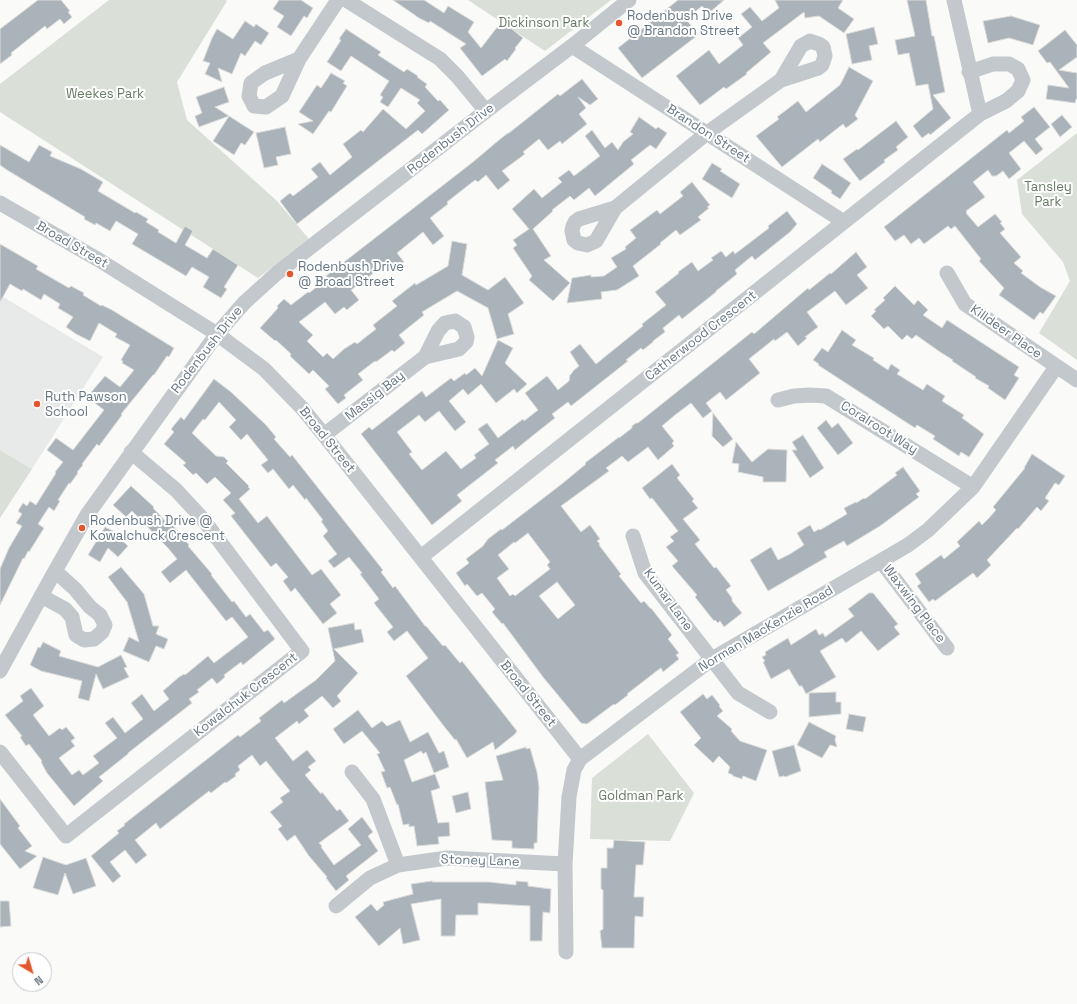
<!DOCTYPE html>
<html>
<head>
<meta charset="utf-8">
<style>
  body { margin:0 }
  #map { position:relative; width:1077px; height:1004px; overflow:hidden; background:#fafaf8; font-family:"Space Grotesk",sans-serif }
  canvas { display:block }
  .north { position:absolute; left:12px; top:952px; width:40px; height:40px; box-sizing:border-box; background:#fff; border:1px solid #c1c8cd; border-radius:50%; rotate:142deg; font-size:11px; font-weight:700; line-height:16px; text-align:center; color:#657683 }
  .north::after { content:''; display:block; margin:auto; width:14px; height:18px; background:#e4572e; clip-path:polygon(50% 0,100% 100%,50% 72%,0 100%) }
</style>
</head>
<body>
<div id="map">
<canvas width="1077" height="1004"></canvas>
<div class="north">N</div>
</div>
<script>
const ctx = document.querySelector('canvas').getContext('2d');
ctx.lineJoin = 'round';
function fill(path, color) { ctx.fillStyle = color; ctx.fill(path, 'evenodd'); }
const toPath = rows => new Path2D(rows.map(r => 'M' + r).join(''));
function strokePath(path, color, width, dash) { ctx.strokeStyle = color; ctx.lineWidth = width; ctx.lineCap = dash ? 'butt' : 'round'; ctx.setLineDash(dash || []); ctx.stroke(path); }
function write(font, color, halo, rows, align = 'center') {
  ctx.font = font + ' "Space Grotesk",sans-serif'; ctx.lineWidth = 4; ctx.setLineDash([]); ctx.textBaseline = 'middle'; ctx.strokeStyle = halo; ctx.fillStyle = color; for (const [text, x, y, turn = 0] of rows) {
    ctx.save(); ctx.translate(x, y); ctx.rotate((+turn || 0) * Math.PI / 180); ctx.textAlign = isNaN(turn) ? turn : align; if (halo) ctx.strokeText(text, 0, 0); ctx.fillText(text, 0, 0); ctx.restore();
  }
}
fill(toPath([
  [0,295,103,357,32,469,0,450]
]), '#e8e9e9');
fill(toPath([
  [109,0,225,0,227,1,177,82,187,120,277,201,309,239,258,278,0,112,0,84],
  [468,0,611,0,545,51],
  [1077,133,1077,360,1039,333,1070,281,1063,262,1022,214,1017,180],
  [0,450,32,469,0,518],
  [648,734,694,793,670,841,590,839,592,778]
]), '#dadfd7');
const building = toPath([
  [38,0,61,0,70,11,68,12,72,17,64,24,60,19,47,29,45,26,11,53,12,55,0,64,0,29,38,0],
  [279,0,301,0,313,8,307,18,304,16,291,36,277,27,284,16,273,9,279,0],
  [393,0,424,0,444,13,448,6,474,22,468,32,481,48,502,21,523,38,515,48,516,49,507,61,505,59,482,76,460,48,466,44,430,21,429,23,419,18,393,0],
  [678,0,724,0,709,13,702,6,686,19,698,35,642,78,618,48,678,0],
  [775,0,843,0,838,8,854,19,844,33,819,16,805,18,804,12,763,43,771,52,746,73,747,74,726,89,724,87,700,105,676,76,709,50,719,64,743,45,738,38,752,27,741,14,750,7,762,21,779,8,775,0],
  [907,0,926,0,932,36,934,36,945,92,933,95,951,118,930,135,929,133,922,138,913,126,933,109,928,84,916,86,909,53,898,55,895,40,915,36,907,0],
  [1011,16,1040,25,1033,45,1009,38,988,43,983,21,1011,16],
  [245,21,254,27,256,24,269,33,261,45,255,41,245,56,241,53,232,74,218,68,222,82,205,74,210,63,203,61,212,38,217,29,233,39,245,21],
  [874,27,878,44,869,46,872,60,852,64,846,34,874,27],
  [346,29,381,52,378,55,404,72,407,69,418,76,417,77,427,84,425,87,438,101,440,100,449,110,422,134,418,130,297,224,280,201,290,193,293,196,318,177,311,169,320,162,330,175,352,157,343,144,361,130,363,132,383,109,406,129,425,111,417,103,420,100,401,88,388,107,380,102,383,97,380,95,389,81,351,56,341,71,327,62,341,40,339,39,346,29],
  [1065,30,1077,45,1077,57,1059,70,1077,73,1077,100,1076,99,1075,103,1046,99,1048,85,1069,88,1050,62,1047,63,1038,51,1065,30],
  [849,67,873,81,855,115,858,119,846,128,843,124,820,142,818,139,782,167,756,136,779,119,777,117,798,101,806,112,840,85,849,67],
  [331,73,345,81,343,83,347,86,331,112,329,111,313,134,298,124,313,121,299,112,317,85,321,88,331,73],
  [582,79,598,99,590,105,578,97,586,108,579,114,587,124,562,144,560,141,548,150,539,139,523,152,525,154,502,171,510,180,498,190,486,175,478,182,475,180,447,202,448,204,430,218,444,236,433,245,423,232,397,253,404,262,394,270,388,262,351,290,359,300,348,309,347,310,344,307,335,314,325,302,299,322,313,335,307,341,323,357,327,353,333,359,344,349,355,342,357,344,376,329,373,325,397,306,392,301,415,283,416,285,448,266,452,241,467,244,462,275,488,290,505,277,524,303,508,314,514,334,497,339,488,308,457,291,422,312,424,315,399,335,405,343,394,352,392,350,376,362,375,361,358,374,363,380,344,395,346,398,338,404,325,389,329,386,313,370,309,374,290,356,291,354,276,340,275,341,260,328,278,308,277,306,284,299,291,305,308,292,309,293,328,278,326,276,473,162,499,140,508,133,509,133,558,94,560,96,582,79],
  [224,87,229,102,215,107,254,132,245,145,241,143,234,155,213,141,229,116,199,127,195,116,202,113,196,97,224,87],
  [1034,107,1050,127,1035,139,1043,149,1036,155,1024,141,1009,153,1021,169,1009,179,1003,171,996,176,992,176,988,170,973,182,985,197,966,211,967,212,966,213,978,227,995,214,1002,222,1000,223,1005,229,1000,233,1021,257,1014,263,1023,271,1021,273,1040,287,1056,296,1043,314,1040,312,1034,320,999,295,1004,288,979,261,981,259,955,226,951,229,948,226,924,244,919,238,911,244,904,235,895,241,884,227,1007,130,1009,133,1024,121,1021,117,1034,107],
  [1062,115,1072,127,1060,137,1051,124,1062,115],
  [639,117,656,129,658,127,667,133,656,149,650,145,631,160,634,164,595,196,589,188,574,200,570,196,552,210,553,211,533,229,551,256,544,260,570,283,553,301,529,280,532,276,513,248,517,245,513,240,529,229,512,209,534,189,542,198,562,182,558,178,569,170,574,176,600,156,585,136,592,130,605,148,612,142,618,150,623,142,633,134,630,132,639,117],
  [896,121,908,137,896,147,898,150,884,160,885,162,860,181,843,159,857,149,858,150,896,121],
  [285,127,291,154,276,157,278,165,264,168,256,133,285,127],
  [0,145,29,162,39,145,52,152,50,156,81,169,103,182,98,191,135,213,136,212,148,219,146,222,159,230,158,232,176,243,185,226,193,231,185,245,207,258,213,249,238,265,224,287,227,289,221,298,203,287,209,277,192,267,186,276,132,244,138,234,116,221,110,231,96,223,95,225,84,219,85,217,7,170,0,165,0,145],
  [712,163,722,169,720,171,740,184,732,198,702,179,712,163],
  [822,164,851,183,840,199,831,193,832,191,813,178,822,164],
  [692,182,710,205,707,207,709,208,698,217,701,220,680,235,676,230,660,243,661,244,633,266,639,276,617,290,601,292,602,299,567,303,572,278,591,275,591,277,604,276,617,267,611,258,626,249,625,247,636,238,630,230,657,210,660,214,683,196,680,192,692,182],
  [787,211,797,224,790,232,755,260,752,256,735,270,737,274,716,291,716,292,682,319,679,315,663,328,665,332,653,341,653,342,643,350,641,348,626,360,628,361,571,406,568,402,552,414,555,418,536,433,515,450,513,446,495,460,498,463,457,495,462,501,432,525,361,434,369,427,372,430,422,391,426,397,451,378,454,381,465,373,466,375,475,368,482,376,498,340,513,348,505,363,527,384,517,393,514,389,496,403,481,384,468,395,463,389,449,401,466,422,455,431,439,411,425,422,419,415,397,432,412,452,409,454,422,470,446,451,461,469,476,458,474,455,489,444,478,429,487,423,498,438,523,419,524,421,538,410,525,393,547,376,558,390,569,381,570,375,572,373,573,371,579,366,570,352,580,344,596,364,643,326,642,324,666,305,655,292,679,273,678,272,692,262,698,271,713,260,711,258,721,251,726,257,733,251,735,254,769,228,768,226,787,211],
  [0,244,38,266,36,269,69,288,71,286,84,293,83,295,101,306,102,305,112,310,174,348,169,357,167,356,154,375,153,375,121,414,122,415,99,446,97,444,82,464,83,465,77,472,78,473,70,484,69,483,58,500,60,501,54,511,49,507,38,524,44,528,29,552,28,551,24,559,23,558,0,605,0,569,9,548,22,526,16,523,22,514,18,511,23,503,27,506,30,501,36,505,56,473,55,472,63,462,47,450,56,438,73,450,104,410,87,397,105,376,120,387,134,370,122,363,123,361,121,360,130,345,115,337,117,334,99,323,90,341,76,334,66,327,73,317,58,308,60,304,44,294,41,300,23,289,22,291,10,284,0,302,0,244],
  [856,252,867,267,857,275,868,288,846,305,835,291,807,312,818,327,805,337,807,338,798,346,787,332,775,341,774,339,749,359,760,373,726,400,720,392,706,403,712,411,703,418,691,403,675,415,662,426,674,441,672,443,674,446,658,460,648,447,628,462,622,456,606,468,609,471,561,506,581,532,590,525,600,539,597,541,600,544,599,545,621,574,619,576,641,603,644,601,651,609,651,608,672,635,668,639,679,653,676,655,679,659,663,672,661,668,658,670,627,694,628,695,615,705,614,704,587,724,581,723,543,677,503,623,502,624,492,612,495,609,482,593,477,596,467,584,465,586,456,573,469,563,466,559,483,546,488,539,501,529,502,530,563,483,586,464,585,463,619,437,619,438,632,428,632,426,636,423,638,423,752,332,754,334,808,288,809,290,830,273,831,274,856,252],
  [528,533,550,562,547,565,550,569,515,596,513,594,510,596,497,578,509,569,498,555,514,542,515,543,528,533],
  [557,582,575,605,558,619,539,596,557,582],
  [895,286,914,305,918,300,928,310,923,315,942,328,947,320,1019,367,1014,375,1019,378,1005,400,988,388,989,386,975,378,976,377,952,361,953,360,940,352,916,335,912,339,907,335,902,340,888,326,884,329,871,316,876,311,874,310,885,300,883,298,895,286],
  [842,330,856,340,852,345,874,358,873,360,888,370,891,364,900,370,897,374,923,390,927,384,945,396,942,401,964,415,962,418,984,434,969,457,961,452,959,456,933,439,935,436,917,425,915,428,818,365,819,364,813,360,822,348,828,352,842,330],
  [214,379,231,392,266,425,276,437,274,439,290,457,292,455,383,570,381,572,393,588,395,586,425,626,426,626,443,646,445,645,460,663,462,661,517,731,515,734,495,750,493,742,467,758,456,739,455,740,443,725,406,676,428,658,407,631,394,641,387,632,393,627,374,603,379,599,360,574,362,573,349,557,334,568,328,561,337,554,323,536,328,531,321,521,323,520,306,498,305,500,293,485,289,489,273,469,268,473,261,465,268,460,247,434,241,440,229,427,236,420,219,402,205,420,203,419,192,433,216,456,224,457,228,461,226,463,249,486,248,487,250,489,239,499,258,523,267,516,312,575,321,569,341,595,330,604,337,613,323,624,295,588,291,592,283,581,288,577,276,563,271,567,231,516,235,513,223,500,231,493,215,477,207,484,196,473,193,475,183,465,186,463,164,444,174,432,171,429,181,417,184,420,214,379],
  [713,413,733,439,723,447,712,436,713,413],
  [826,420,832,428,838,423,853,443,838,455,817,428,826,420],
  [803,435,824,468,810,478,792,450,797,450,792,442,803,435],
  [736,442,752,462,768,449,787,450,786,482,763,482,763,477,738,472,739,464,732,463,736,442],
  [1032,454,1065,476,1059,485,1055,483,1045,498,1049,501,1041,511,1037,507,1018,529,1017,528,987,560,991,565,977,578,973,573,935,601,933,599,929,602,917,586,921,583,915,574,941,555,944,559,960,546,957,542,979,521,982,525,989,518,996,510,993,507,1025,468,1024,468,1032,454],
  [672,464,680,475,677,478,694,499,692,501,698,508,683,519,700,540,695,544,714,568,716,567,731,586,726,590,732,598,732,601,742,613,724,627,720,621,718,623,715,620,714,621,695,597,697,595,672,566,678,561,666,547,674,541,670,537,678,531,652,498,650,499,642,488,672,464],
  [903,467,920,491,916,494,919,497,880,526,847,546,844,541,824,552,827,557,768,591,750,560,771,547,778,560,790,554,804,545,797,533,810,525,814,532,819,529,820,530,847,514,844,508,856,502,856,503,864,498,865,499,897,475,895,473,903,467],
  [131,486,154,507,153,508,169,525,170,523,178,531,189,545,188,546,212,574,211,575,232,602,234,601,246,617,250,614,264,632,268,630,275,639,243,665,241,662,224,675,225,677,217,684,212,678,197,690,199,692,189,699,192,703,128,753,128,754,99,777,103,781,74,806,47,773,41,762,42,761,29,744,26,746,20,737,22,736,5,715,23,701,20,696,31,688,44,706,33,715,49,736,60,728,62,730,66,727,75,738,71,741,75,746,59,758,72,775,79,770,83,775,99,763,93,756,117,738,105,723,113,717,125,733,143,719,131,703,142,694,154,711,169,699,163,691,179,677,184,674,185,675,208,656,214,663,248,637,232,617,226,621,186,570,170,583,161,572,177,559,168,548,132,511,126,517,113,505,131,486],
  [105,527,117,533,116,535,128,546,118,557,108,548,100,562,88,555,105,527],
  [121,567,144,594,153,626,159,626,156,634,168,639,164,649,156,646,149,662,123,651,129,637,139,642,127,602,108,577,121,567],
  [869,593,873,593,898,624,894,627,900,634,878,651,861,631,846,643,842,638,820,651,836,677,806,694,802,686,799,686,789,669,771,679,763,662,765,661,762,657,766,655,765,652,788,638,791,645,816,629,819,635,823,633,825,637,854,616,848,609,869,593],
  [354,623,355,630,361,629,364,642,334,649,358,673,337,696,341,701,333,708,322,696,304,710,309,716,299,724,297,721,275,738,293,761,307,750,316,761,308,767,311,770,305,775,321,794,322,792,337,811,340,809,349,821,319,843,322,846,321,847,334,865,361,845,348,829,362,817,373,832,368,836,378,851,346,876,349,880,336,891,326,878,327,877,309,856,295,835,287,841,278,829,282,826,270,812,283,802,280,798,290,791,266,761,260,766,252,755,238,766,240,770,235,774,236,776,226,783,225,782,211,793,209,791,160,829,156,823,135,840,147,855,136,864,125,850,110,862,121,876,113,883,91,856,119,833,117,831,125,825,124,824,238,735,240,737,261,721,259,718,282,700,284,703,316,680,335,661,328,628,354,623],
  [43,642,61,651,59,656,98,667,121,655,127,667,124,668,129,677,103,689,96,674,89,701,78,698,82,681,41,671,30,665,38,647,40,648,43,642],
  [836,692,836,702,841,702,841,714,809,717,809,693,836,692],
  [703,694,707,699,712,695,720,705,719,706,723,711,717,716,732,729,731,731,740,741,767,750,756,781,743,776,742,779,733,776,733,775,728,773,730,767,719,756,713,763,694,745,701,738,680,712,703,694],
  [358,710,372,728,382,721,387,726,400,720,410,742,428,732,439,753,444,751,449,767,434,773,426,752,423,754,421,751,404,760,412,782,435,774,440,788,431,791,438,823,449,822,450,836,438,837,439,844,417,846,414,826,409,827,409,824,403,825,398,804,397,805,390,787,387,788,381,772,385,771,377,754,380,753,362,731,344,744,333,729,358,710],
  [849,714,866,717,863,732,846,729,849,714],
  [809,722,836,736,835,740,837,747,830,745,822,758,797,745,809,722],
  [794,745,801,771,785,777,784,776,779,777,772,751,794,745],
  [526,747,526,749,530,748,537,772,539,787,537,843,534,843,534,849,512,848,512,841,492,840,485,782,503,780,496,756,526,747],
  [468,792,471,809,456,813,452,796,468,792],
  [0,799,20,826,18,828,32,846,25,851,37,856,20,869,0,844,0,799],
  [614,840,645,842,643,865,636,865,634,897,644,897,643,917,635,916,634,948,602,948,600,931,603,929,603,890,601,889,601,868,607,868,607,848,613,848,614,840],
  [43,857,66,865,86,858,96,886,73,894,65,873,58,895,33,888,43,857],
  [432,881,432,882,489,882,516,885,516,881,528,882,528,886,551,889,550,913,543,912,542,941,530,941,530,906,478,903,478,915,456,915,455,936,441,936,441,899,411,904,420,940,403,944,400,928,379,946,355,917,371,904,377,911,384,905,383,902,413,894,411,884,432,881],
  [0,901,9,901,11,926,0,927,0,901]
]);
fill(building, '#aab3b9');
strokePath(building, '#dcdcda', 1);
strokePath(toPath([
  [346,0,440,59,457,76,486,111],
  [572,46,844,222],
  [299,59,265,73,251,83,249,96,254,106,266,107,282,96,299,59,338,0],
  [969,72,993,64,1009,64,1018,69,1023,80,1018,91,1006,101,980,114],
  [0,203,99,260,217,334,264,369,302,408,324,435,580,759],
  [615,208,579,219,575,222,573,226,572,231,574,240,578,243,587,245,596,241,615,208,707,133,781,80,818,68,822,65,825,56,823,47,819,44,810,41,801,46,781,80],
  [947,273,965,304,1077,380],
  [778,400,794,396,810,395,826,396,973,487],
  [324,435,425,357,438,331,445,323,455,321,464,327,467,337,466,342,459,349,425,357],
  [633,536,645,573,738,693,770,712],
  [421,557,980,114,954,0],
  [881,561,947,648],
  [41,596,65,609,72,617,76,635,84,640,94,639,102,632,105,625,100,615,90,607,75,589,55,571],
  [0,671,55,571,87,515,217,334,244,303,277,273,486,111,572,46,629,0],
  [0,752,66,836,302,651,202,518,176,490,131,452],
  [352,772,373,799,398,865],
  [336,906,370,878,398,865,447,858,565,864],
  [566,952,565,864,569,797,574,770,580,759,712,659,908,545,928,530,973,487,1056,367]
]), '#c3c8cc', 15);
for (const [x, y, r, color] of [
  [619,23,4,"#e4572e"],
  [290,274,4,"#e4572e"],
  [37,404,4,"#e4572e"],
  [82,528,4,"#e4572e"]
]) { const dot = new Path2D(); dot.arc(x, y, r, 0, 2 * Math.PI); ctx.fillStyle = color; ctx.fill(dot); strokePath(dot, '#fff', 1.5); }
write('13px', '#657683', '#fff', [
  ["Rodenbush Drive",627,16],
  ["@ Brandon Street",627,31],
  ["Rodenbush Drive",298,267],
  ["@ Broad Street",298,282],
  ["Ruth Pawson",45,397],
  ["School",45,412],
  ["Rodenbush Drive @",90,521],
  ["Kowalchuck Crescent",90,536]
], 'left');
write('13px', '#687a64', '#fff', [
  ["Dickinson Park",544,23],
  ["Weekes Park",105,94],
  ["Tansley",1048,187],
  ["Park",1048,202],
  ["Goldman Park",641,796]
]);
write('13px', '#657683', '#fff', [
  ["Brandon Street",708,134,33],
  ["Rodenbush Drive",451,139,-38],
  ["Broad Street",72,245,30],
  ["Killdeer Place",1006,332,35],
  ["Catherwood Crescent",701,336,-38],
  ["Rodenbush Drive",207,350,-52],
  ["Massig Bay",375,396,-38],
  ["Coralroot Way",879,428,32],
  ["Broad Street",327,440,51],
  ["Kumar Lane",668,600,54],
  ["Waxwing Place",914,604,53],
  ["Norman MacKenzie Road",766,629,-31],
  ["Broad Street",528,694,51],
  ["Kowalchuk Crescent",246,695,-38],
  ["Stoney Lane",480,861,2]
]);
</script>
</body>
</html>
